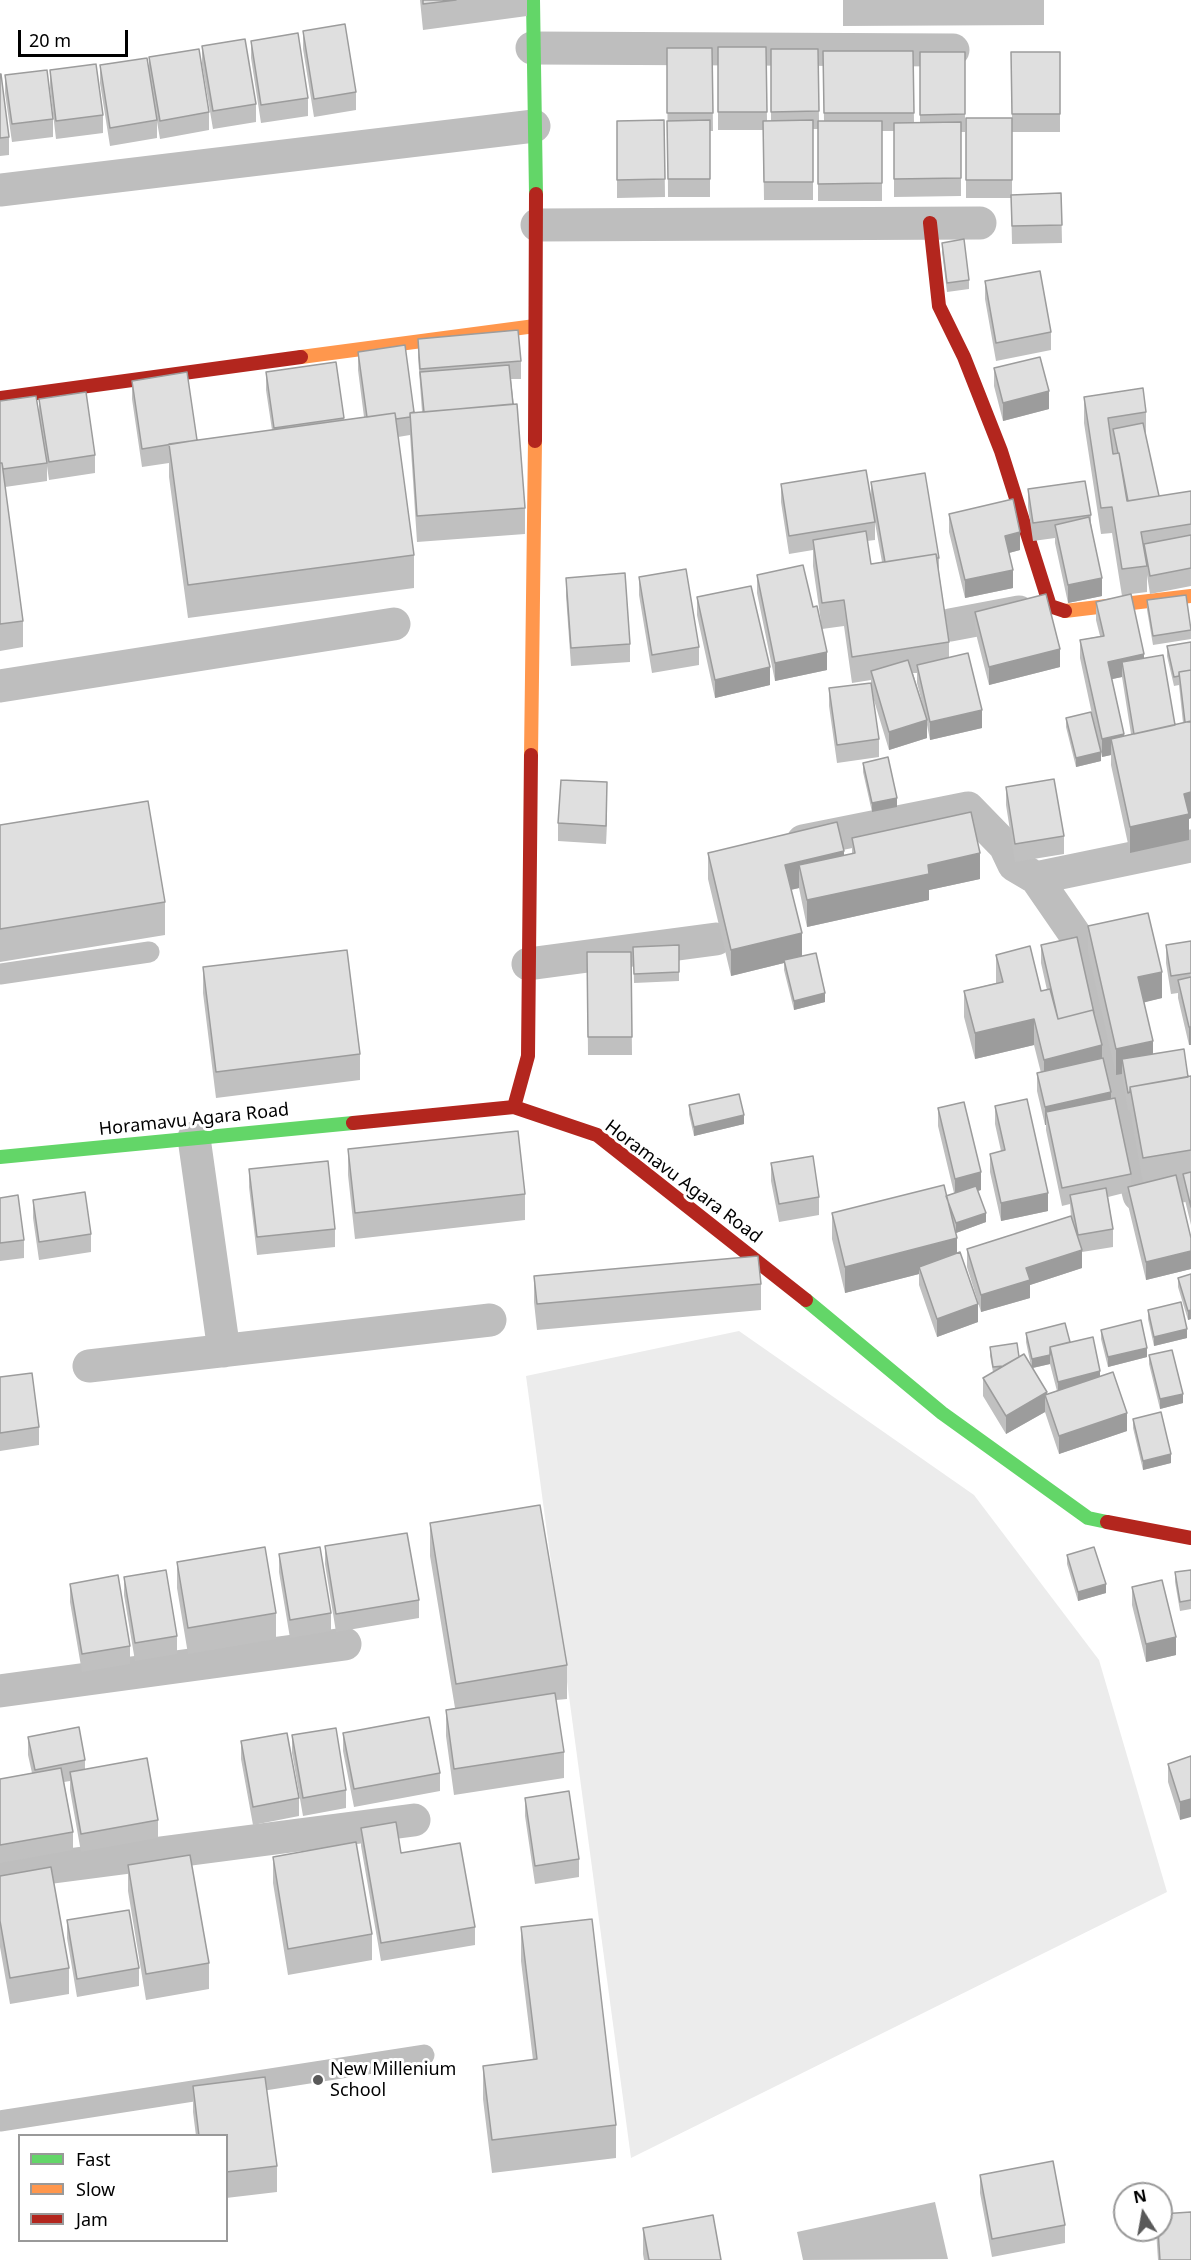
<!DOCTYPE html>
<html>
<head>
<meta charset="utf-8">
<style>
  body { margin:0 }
  #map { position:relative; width:1191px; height:2260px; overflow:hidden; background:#fff; font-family:"Noto Sans",sans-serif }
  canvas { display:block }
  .legend { position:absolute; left:18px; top:2134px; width:210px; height:108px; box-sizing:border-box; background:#fff; border:2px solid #999; margin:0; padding:8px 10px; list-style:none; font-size:18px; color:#000 }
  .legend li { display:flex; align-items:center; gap:12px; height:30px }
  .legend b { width:30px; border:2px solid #999 }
  .north { position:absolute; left:1113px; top:2182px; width:60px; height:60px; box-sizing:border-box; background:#fff; border:2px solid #999; border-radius:50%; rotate:349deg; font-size:16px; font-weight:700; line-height:24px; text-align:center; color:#000 }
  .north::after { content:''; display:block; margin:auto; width:21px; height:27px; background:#595959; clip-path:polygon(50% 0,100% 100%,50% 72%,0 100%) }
  .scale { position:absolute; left:18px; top:30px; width:110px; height:27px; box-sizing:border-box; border:3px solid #000; border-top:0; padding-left:8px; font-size:18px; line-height:21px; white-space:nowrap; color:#000; -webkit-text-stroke:4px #fff; paint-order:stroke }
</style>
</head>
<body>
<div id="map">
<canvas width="1191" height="2260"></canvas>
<ul class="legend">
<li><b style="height:8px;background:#63d668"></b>Fast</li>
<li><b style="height:8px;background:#ff974d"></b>Slow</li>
<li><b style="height:8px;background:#b3261e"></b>Jam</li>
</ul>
<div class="north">N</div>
<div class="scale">20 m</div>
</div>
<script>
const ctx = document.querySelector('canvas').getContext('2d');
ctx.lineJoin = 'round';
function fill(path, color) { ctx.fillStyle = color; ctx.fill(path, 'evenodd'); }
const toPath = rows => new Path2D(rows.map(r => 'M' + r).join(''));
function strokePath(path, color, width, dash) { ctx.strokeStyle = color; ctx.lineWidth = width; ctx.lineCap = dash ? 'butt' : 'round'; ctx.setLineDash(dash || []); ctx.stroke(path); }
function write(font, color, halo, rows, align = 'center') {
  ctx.font = font + ' "Noto Sans",sans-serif'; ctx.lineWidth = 6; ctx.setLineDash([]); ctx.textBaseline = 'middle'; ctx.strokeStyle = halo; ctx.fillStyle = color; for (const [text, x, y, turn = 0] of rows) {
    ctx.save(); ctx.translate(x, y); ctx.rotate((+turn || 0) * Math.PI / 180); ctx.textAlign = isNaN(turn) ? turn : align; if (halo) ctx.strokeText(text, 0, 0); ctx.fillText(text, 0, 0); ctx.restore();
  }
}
fill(toPath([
  [739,1331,974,1495,1099,1660,1167,1892,631,2158,526,1376]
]), '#ececec');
fill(toPath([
  [935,2202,948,2259,803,2260,797,2232]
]), '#bfbfbf');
strokePath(toPath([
  [0,974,149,952],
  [0,2121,424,2055]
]), '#bebebe', 21);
strokePath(toPath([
  [532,48,953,50],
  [0,190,534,126],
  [537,225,980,223],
  [950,625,1019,612],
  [0,686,394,624],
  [803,841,968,808,1005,846,1014,865,1036,878,1191,846],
  [1036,878,1076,936,1139,1195,1191,1184],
  [528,964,716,939],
  [194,1138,224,1351],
  [89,1366,490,1320],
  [0,1691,345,1644],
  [0,1874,414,1820]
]), '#bebebe', 33);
strokePath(toPath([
  [533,0,536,194],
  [0,1157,353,1123],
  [806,1300,942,1413,1088,1518,1107,1522]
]), '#63d668', 14);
strokePath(toPath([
  [301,357,535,326],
  [1065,611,1191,596],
  [531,755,535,441]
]), '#ff974d', 14);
strokePath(toPath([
  [930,223,939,306,964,357,1001,451,1050,606,1065,611],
  [0,398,301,357],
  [535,441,536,194],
  [514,1107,528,1056,531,755],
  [353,1123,514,1107,597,1135,806,1300],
  [1107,1522,1191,1538]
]), '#b3261e', 14);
fill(toPath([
  [420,0,527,0,527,16,423,30],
  [843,0,1044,0,1044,25,843,26],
  [303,31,356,92,356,110,314,117,303,49],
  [251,41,308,98,308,116,261,123,251,58],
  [202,46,256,104,256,122,213,129,202,64],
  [718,47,766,47,767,121,771,121,771,49,818,49,819,121,824,121,823,51,913,51,914,123,920,123,920,52,965,52,965,132,961,132,961,196,894,197,894,131,882,131,882,201,818,201,818,129,813,129,813,200,764,200,763,130,718,130],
  [667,48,712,48,713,131,710,131,710,197,668,197],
  [1011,52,1060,52,1060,132,1012,132,1012,131,1012,195,1061,193,1062,243,1012,244,1011,198,966,198,966,118,1012,118],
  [149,57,209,112,209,130,160,139,149,75],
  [100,65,157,120,157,138,110,146,100,83],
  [50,70,103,115,103,133,56,139,50,88],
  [0,74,9,137,9,155,0,156],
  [5,75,53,119,53,137,12,142,5,93],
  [664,120,665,197,617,198,617,121],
  [942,243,969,280,969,289,947,292,942,252],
  [985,281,1051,332,1051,350,996,361,985,299],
  [418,339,521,361,521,379,511,379,525,508,525,534,417,542,410,435,398,437,414,555,414,588,188,618,169,477,169,463,142,467,132,399,132,381,197,440,272,430,266,390,266,372,336,362,344,420,364,417,358,370,358,352,414,412,422,412,418,357],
  [994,368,1049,409,1003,421,994,386],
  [1084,397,1146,412,1146,438,1159,496,1191,491,1191,586,1150,594,1147,575,1147,592,1131,594,1144,658,1175,725,1183,723,1179,685,1174,686,1167,656,1167,646,1191,642,1191,818,1189,819,1189,840,1130,853,1111,765,1111,755,1102,757,1101,753,1101,761,1076,767,1066,727,1066,718,1099,747,1080,658,1080,640,1100,636,1096,620,1096,602,1131,594,1122,596,1112,533,1101,534,1084,423],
  [1122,677,1131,734,1124,736,1112,679],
  [39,399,95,455,95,473,49,480,47,466,47,481,5,487,23,621,23,647,0,651,0,401,39,415],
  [871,482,939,558,939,572,949,642,949,658,982,728,930,740,927,725,927,738,889,750,873,697,879,739,879,757,837,763,829,706,829,688,871,683,871,680,852,683,844,626,822,629,813,566,813,550,789,554,781,502,781,484,875,522,875,540,867,541,871,564,882,562,871,500],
  [913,673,917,673,917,683,923,706],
  [1028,489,1091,515,1091,523,1102,596,1068,603,1055,543,1055,538,1033,541,1028,507],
  [949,514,1020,550,1009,553,1013,588,965,598,949,532],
  [757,575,827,670,775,681,757,593],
  [639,577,699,647,699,665,652,673,639,595],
  [566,578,630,644,630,662,571,666,566,596],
  [697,597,770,685,715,698,697,615],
  [1147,600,1191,630,1191,639,1153,645,1147,610],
  [975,612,1060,667,989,685,975,630],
  [863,763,897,807,872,812,863,772],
  [1006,787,1064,836,1064,854,1015,862,1006,805],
  [607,800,606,844,558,841,558,823],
  [0,825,165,902,165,935,0,962],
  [852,838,980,879,929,890,929,900,807,927,799,888,791,890,802,956,825,1002,794,1010,784,970,784,963,731,976,708,879,708,853,844,855,852,854],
  [1088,926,1162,998,1144,1002,1153,1054,1188,1077,1191,1076,1191,1225,1183,1192,1183,1177,1177,1178,1191,1238,1191,1269,1146,1280,1128,1205,1128,1192,1108,1197,1113,1229,1113,1247,1082,1252,1082,1268,1030,1285,1030,1298,981,1312,967,1267,967,1249,1071,1217,1070,1204,1062,1206,1046,1130,1046,1125,1045,1125,1037,1091,1037,1073,1041,1073,1034,1045,975,1059,964,1017,964,991,996,983,996,955,1041,991,1047,990,1041,963,1041,945,1102,1058,1131,1174,1131,1186,1143,1183,1130,1110,1128,1111,1122,1074,1116,1075,1088,952],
  [1191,941,1191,1045,1189,1045,1178,998,1178,993,1171,994,1166,963,1166,945],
  [679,945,679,981,634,983,633,947],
  [587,952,631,952,632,1055,588,1055],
  [203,967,360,1054,360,1080,216,1098,203,993],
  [689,1105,744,1124,694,1136,689,1114],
  [995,1106,1048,1211,1001,1221,990,1172,990,1154,1001,1151,995,1124],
  [938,1108,981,1190,978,1191,986,1222,956,1233,957,1253,978,1322,937,1337,919,1285,919,1274,845,1293,832,1239,832,1213,947,1196,954,1193,938,1126],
  [348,1149,525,1194,525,1220,355,1239,348,1175],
  [771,1163,819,1197,819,1215,779,1222,771,1181],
  [249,1169,335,1229,335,1247,257,1255,249,1187],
  [0,1198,24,1240,24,1258,0,1261],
  [33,1200,91,1234,91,1252,39,1260,33,1218],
  [1191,1274,1191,1319,1188,1320,1178,1287,1178,1278],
  [534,1276,761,1284,761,1310,537,1330,534,1302],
  [1148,1310,1187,1338,1154,1346,1148,1319],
  [1101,1330,1147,1357,1108,1367,1101,1339],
  [1026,1333,1070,1342,1100,1376,1127,1431,1059,1454,1045,1412,1006,1434,983,1396,983,1378,993,1372,990,1356,990,1347,1019,1357,1031,1366,1026,1342],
  [1050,1364,1057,1391,1047,1395,1033,1368],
  [1149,1355,1183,1403,1160,1409,1149,1364],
  [0,1377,39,1427,39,1445,0,1451],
  [1133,1419,1171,1463,1143,1470,1133,1428],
  [430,1523,567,1665,567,1699,556,1700,564,1752,564,1778,454,1795,446,1736,446,1710,455,1708,430,1556],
  [325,1546,419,1600,419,1618,336,1632,325,1564],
  [279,1554,331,1613,331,1631,290,1638,279,1572],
  [1067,1555,1106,1593,1078,1601,1067,1564],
  [177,1562,276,1613,276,1639,188,1654,177,1588],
  [1191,1570,1191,1609,1180,1611,1175,1582,1175,1572],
  [124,1577,177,1636,177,1654,135,1661,124,1595],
  [70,1584,130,1646,130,1664,82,1672,70,1602],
  [1132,1587,1176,1655,1146,1662,1132,1605],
  [343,1733,440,1773,440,1791,354,1807,343,1751],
  [292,1735,346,1790,346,1808,303,1816,292,1753],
  [28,1737,85,1760,85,1769,158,1820,158,1838,81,1852,70,1790,70,1781,64,1782,73,1832,73,1850,0,1863,0,1779,32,1773,28,1755],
  [241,1741,299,1798,299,1816,253,1825,241,1759],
  [1191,1756,1180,1820,1168,1782,1168,1764],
  [525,1798,579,1859,579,1877,535,1884,525,1816],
  [361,1828,475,1927,475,1945,381,1961,361,1846],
  [273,1857,372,1934,372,1960,288,1975,273,1883],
  [128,1865,209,1963,209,1989,146,2000,128,1891],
  [0,1876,69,1968,69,1994,10,2004,0,1947],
  [67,1920,139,1968,139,1986,77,1997,67,1938],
  [521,1927,616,2125,616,2158,492,2173,483,2099,483,2066,533,2060,521,1961],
  [193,2086,277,2166,277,2192,226,2198,226,2136,196,2136,193,2112],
  [980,2175,1065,2225,1065,2243,992,2257,980,2193],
  [643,2228,721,2260,644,2260,643,2254],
  [1156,2230,1161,2230,1191,2260,1158,2260]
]), '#c0c0c0');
fill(toPath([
  [1049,391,1049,409,1003,421,1003,403],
  [1020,532,1020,550,1005,554,1005,536],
  [1013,570,1013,588,965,598,965,580],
  [1102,578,1102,596,1068,603,1068,585],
  [1060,649,1060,667,989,685,989,667],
  [827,652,827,670,775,681,775,663],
  [1144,654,1144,672,1122,662,1122,677,1108,680,1108,662],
  [770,667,770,685,715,698,715,680],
  [982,710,982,728,930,740,930,722],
  [927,720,927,738,889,750,889,732],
  [1124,734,1124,752,1111,739,1111,755,1102,757,1102,739],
  [1101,752,1101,761,1076,767,1076,758],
  [607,782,607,800,606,844,606,826],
  [1191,792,1191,818,1189,819,1189,840,1130,853,1130,827,1184,794],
  [897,798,897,807,872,812,872,803],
  [844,851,844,878,799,865,799,888,785,891,785,865],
  [980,853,980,879,929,890,929,900,807,927,807,900,928,865],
  [802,933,802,959,784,960,784,963,731,976,731,950],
  [1162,972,1162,998,1138,1004,1138,977],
  [825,993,825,1002,794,1010,794,1001],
  [1034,1019,1034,1045,975,1059,975,1033],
  [1189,1027,1191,1027,1191,1045,1189,1045],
  [1153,1041,1153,1067,1122,1059,1122,1074,1116,1075,1116,1049],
  [1102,1045,1102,1071,1044,1086,1044,1060],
  [1111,1092,1111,1110,1046,1112,1046,1125,1045,1125,1045,1107],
  [744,1115,744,1124,694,1136,694,1127],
  [981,1172,981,1190,955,1197,955,1179],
  [1048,1193,1048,1211,1001,1221,1001,1203],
  [986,1213,986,1222,956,1233,956,1223],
  [957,1238,957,1264,919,1267,919,1274,845,1293,845,1267],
  [1082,1250,1082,1268,1030,1285,1030,1298,981,1312,981,1295,1026,1268],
  [1191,1251,1191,1269,1146,1280,1146,1262],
  [978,1304,978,1322,937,1337,937,1319],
  [1191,1310,1191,1319,1188,1320,1188,1311],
  [1187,1329,1187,1338,1154,1346,1154,1337],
  [1147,1348,1147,1357,1108,1367,1108,1357],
  [1050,1355,1050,1364,1032,1368,1032,1359],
  [1100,1371,1100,1389,1058,1400,1058,1382],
  [1047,1392,1047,1401,1045,1395,1045,1412,1006,1434,1006,1416],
  [1183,1394,1183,1403,1160,1409,1160,1399],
  [1127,1413,1127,1431,1059,1454,1059,1436],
  [1171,1454,1171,1463,1143,1470,1143,1461],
  [1106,1584,1106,1593,1078,1601,1078,1592],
  [1176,1637,1176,1655,1146,1662,1146,1644],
  [1191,1799,1191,1817,1180,1820,1180,1802]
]), '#9c9c9c');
const building = toPath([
  [423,0,456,0,423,4,423,0],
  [345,24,356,92,314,99,303,31,345,24],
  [298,33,308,98,261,105,251,41,298,33],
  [245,39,256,104,213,111,202,46,245,39],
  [718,47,766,47,767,112,718,112,718,47],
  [667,48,712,48,713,113,667,113,667,48],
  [199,49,209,112,160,121,149,57,199,49],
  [771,49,818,49,819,111,771,112,771,49],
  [823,51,913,51,914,113,824,113,823,51],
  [920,52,965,52,965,114,920,115,920,52],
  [1011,52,1060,52,1060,114,1012,114,1011,52],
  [147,58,157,120,110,128,100,65,147,58],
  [96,64,103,115,56,121,50,70,96,64],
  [47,70,53,119,12,124,5,75,47,70],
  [0,74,1,74,9,137,0,138,0,74],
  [966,118,1012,118,1012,180,966,180,966,118],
  [664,120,665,179,617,180,617,121,664,120],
  [710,120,710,179,668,179,667,121,710,120],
  [813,120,813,182,764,182,763,121,813,120],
  [818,121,882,121,882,183,818,184,818,121],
  [961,122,961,178,894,179,894,123,961,122],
  [1061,193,1062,225,1012,226,1011,195,1061,193],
  [964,239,969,280,947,283,942,243,964,239],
  [1040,271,1051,332,996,343,985,281,1040,271],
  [518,330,521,361,420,369,418,339,518,330],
  [405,345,414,412,410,413,410,417,396,419,395,413,367,417,358,352,405,345],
  [1040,357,1049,391,1003,403,994,368,1040,357],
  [336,362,344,418,274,428,266,372,336,362],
  [509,365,513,404,424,412,420,372,509,365],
  [187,372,197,440,142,449,132,381,187,372],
  [1143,388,1146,412,1108,418,1113,454,1119,453,1127,501,1191,491,1191,524,1141,532,1147,566,1122,569,1112,507,1101,508,1084,397,1143,388],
  [86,392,95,455,49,462,39,399,86,392],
  [36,396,47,463,3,469,2,463,0,463,0,401,36,396],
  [517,404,525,508,417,516,410,413,517,404],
  [395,413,414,555,188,585,169,444,395,413],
  [1143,423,1159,496,1128,501,1119,453,1118,453,1113,429,1143,423],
  [0,463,2,463,23,621,0,624,0,463],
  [866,470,875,522,789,536,781,484,866,470],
  [925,473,939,558,937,558,936,554,885,562,871,482,925,473],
  [1085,481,1091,515,1033,523,1028,489,1085,481],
  [1013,499,1020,532,1005,536,1013,570,965,580,949,514,1013,499],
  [1089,517,1102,578,1068,585,1055,525,1089,517],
  [866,531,871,564,936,554,949,642,852,657,844,600,822,603,813,540,866,531],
  [1191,535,1191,568,1150,576,1144,544,1191,535],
  [803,565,813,607,817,606,827,652,775,663,757,575,803,565],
  [686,569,699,647,652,655,639,577,686,569],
  [625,573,630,644,571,648,566,578,625,573],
  [751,586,770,667,715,680,697,597,751,586],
  [1046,594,1060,649,989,667,975,612,1046,594],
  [1131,594,1144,654,1108,662,1124,734,1102,739,1080,640,1104,636,1096,602,1131,594],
  [1186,595,1191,630,1153,636,1147,600,1186,595],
  [1191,642,1191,670,1179,672,1179,676,1174,677,1167,646,1191,642],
  [968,653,982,710,930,722,917,665,968,653],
  [1163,655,1175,725,1134,734,1122,662,1163,655],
  [908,660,927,720,889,732,871,671,908,660],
  [1191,670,1191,722,1185,722,1179,672,1191,670],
  [871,683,879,739,837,745,829,688,871,683],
  [1091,712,1101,752,1076,758,1066,718,1091,712],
  [1191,721,1191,792,1184,794,1189,814,1130,827,1111,739,1191,721],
  [888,757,897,798,872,803,863,763,888,757],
  [1054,779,1064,836,1015,844,1006,787,1054,779],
  [561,780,607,782,606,826,558,823,561,780],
  [148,801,165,902,0,929,0,825,148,801],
  [971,812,980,853,928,865,929,874,807,900,799,865,855,853,852,838,971,812],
  [837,822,844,851,785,865,802,933,731,950,708,853,837,822],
  [1148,913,1162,972,1138,977,1153,1041,1116,1049,1088,926,1148,913],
  [1077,937,1094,1013,1093,1010,1058,1019,1041,945,1077,937],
  [1191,941,1191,973,1171,976,1166,945,1191,941],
  [679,945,679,972,634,974,633,947,679,945],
  [1030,946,1041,991,1050,989,1058,1019,1093,1010,1102,1045,1044,1060,1034,1019,975,1033,964,991,1003,982,996,955,1030,946],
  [347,950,360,1054,216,1072,203,967,347,950],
  [587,952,631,952,632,1037,588,1037,587,952],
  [816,953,825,993,794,1001,784,960,816,953],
  [1191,977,1191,1027,1189,1027,1178,980,1191,977],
  [1184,1049,1188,1077,1130,1087,1130,1092,1128,1093,1122,1059,1184,1049],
  [1103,1058,1111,1092,1045,1107,1037,1073,1103,1058],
  [1191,1076,1191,1150,1143,1158,1130,1087,1191,1076],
  [739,1094,744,1115,694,1127,689,1105,739,1094],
  [1115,1098,1131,1174,1062,1188,1046,1112,1115,1098],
  [1027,1099,1048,1193,1001,1203,990,1154,1005,1150,995,1106,1027,1099],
  [964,1102,981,1172,955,1179,938,1108,964,1102],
  [518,1131,525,1194,355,1213,348,1149,518,1131],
  [813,1156,819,1197,779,1204,771,1163,813,1156],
  [328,1161,335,1229,257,1237,249,1169,328,1161],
  [1191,1172,1191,1207,1183,1174,1191,1172],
  [1176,1175,1191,1238,1191,1251,1146,1262,1128,1187,1176,1175],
  [944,1185,957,1238,845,1267,832,1213,944,1185],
  [976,1186,986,1213,956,1223,946,1196,976,1186],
  [1106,1188,1113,1229,1078,1235,1070,1195,1106,1188],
  [85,1192,91,1234,39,1242,33,1200,85,1192],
  [18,1195,24,1240,0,1243,0,1198,18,1195],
  [1071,1216,1082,1250,1026,1268,1030,1280,981,1295,967,1249,1071,1216],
  [960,1252,978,1304,937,1319,919,1267,960,1252],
  [758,1256,761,1284,537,1304,534,1276,758,1256],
  [1191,1274,1191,1310,1188,1311,1178,1278,1191,1274],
  [1181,1302,1187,1329,1154,1337,1148,1310,1181,1302],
  [1141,1320,1147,1348,1108,1357,1101,1330,1141,1320],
  [1065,1323,1070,1342,1050,1347,1050,1355,1032,1359,1026,1333,1065,1323],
  [1093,1337,1100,1371,1058,1382,1050,1347,1093,1337],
  [1017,1343,1019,1357,1003,1366,993,1367,990,1347,1017,1343],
  [1172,1350,1183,1394,1160,1399,1149,1355,1172,1350],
  [1024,1354,1047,1392,1006,1416,983,1378,1024,1354],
  [1113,1372,1127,1413,1059,1436,1045,1395,1113,1372],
  [32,1373,39,1427,0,1433,0,1377,32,1373],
  [1161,1412,1171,1454,1143,1461,1133,1419,1161,1412],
  [540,1505,567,1665,456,1684,430,1523,540,1505],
  [407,1533,419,1600,336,1614,325,1546,407,1533],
  [265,1547,276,1613,188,1628,177,1562,265,1547],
  [320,1547,331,1613,290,1620,279,1554,320,1547],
  [1094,1547,1106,1584,1078,1592,1067,1555,1094,1547],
  [166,1570,177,1636,135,1643,124,1577,166,1570],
  [1191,1570,1191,1600,1180,1602,1175,1572,1191,1570],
  [118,1575,130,1646,82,1654,70,1584,118,1575],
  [1162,1580,1176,1637,1146,1644,1132,1587,1162,1580],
  [555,1693,564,1752,454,1769,446,1710,555,1693],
  [429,1717,440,1773,354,1789,343,1733,429,1717],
  [79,1727,85,1760,35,1770,28,1737,79,1727],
  [336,1728,346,1790,303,1798,292,1735,336,1728],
  [287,1733,299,1798,253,1807,241,1741,287,1733],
  [1191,1756,1191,1799,1180,1802,1168,1764,1191,1756],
  [147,1758,158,1820,81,1834,70,1772,147,1758],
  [61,1768,73,1832,0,1845,0,1779,61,1768],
  [569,1791,579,1859,535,1866,525,1798,569,1791],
  [396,1822,401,1853,460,1843,475,1927,381,1943,361,1828,396,1822],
  [356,1842,372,1934,288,1949,273,1857,356,1842],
  [190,1855,209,1963,146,1974,128,1865,190,1855],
  [51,1867,69,1968,10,1978,0,1921,0,1876,51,1867],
  [129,1910,139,1968,77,1979,67,1920,129,1910],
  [592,1919,616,2125,492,2140,483,2066,537,2059,521,1927,592,1919],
  [265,2077,277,2166,226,2172,226,2136,199,2136,193,2086,265,2077],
  [1053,2161,1065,2225,992,2239,980,2175,1053,2161],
  [1191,2212,1191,2260,1160,2260,1158,2230,1161,2230,1161,2214,1191,2212],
  [713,2215,721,2260,649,2260,643,2228,713,2215]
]);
fill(building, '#dfdfdf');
strokePath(building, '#9c9c9c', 1.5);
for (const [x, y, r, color] of [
  [318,2080,6,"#595959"]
]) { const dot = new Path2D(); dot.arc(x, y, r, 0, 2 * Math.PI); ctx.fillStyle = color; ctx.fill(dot); strokePath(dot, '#fff', 2); }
write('18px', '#000', '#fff', [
  ["Horamavu Agara Road",194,1120,-6],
  ["Horamavu Agara Road",683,1182,37]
]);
write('18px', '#000', '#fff', [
  ["New Millenium",330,2070],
  ["School",330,2091]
], 'left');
</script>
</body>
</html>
